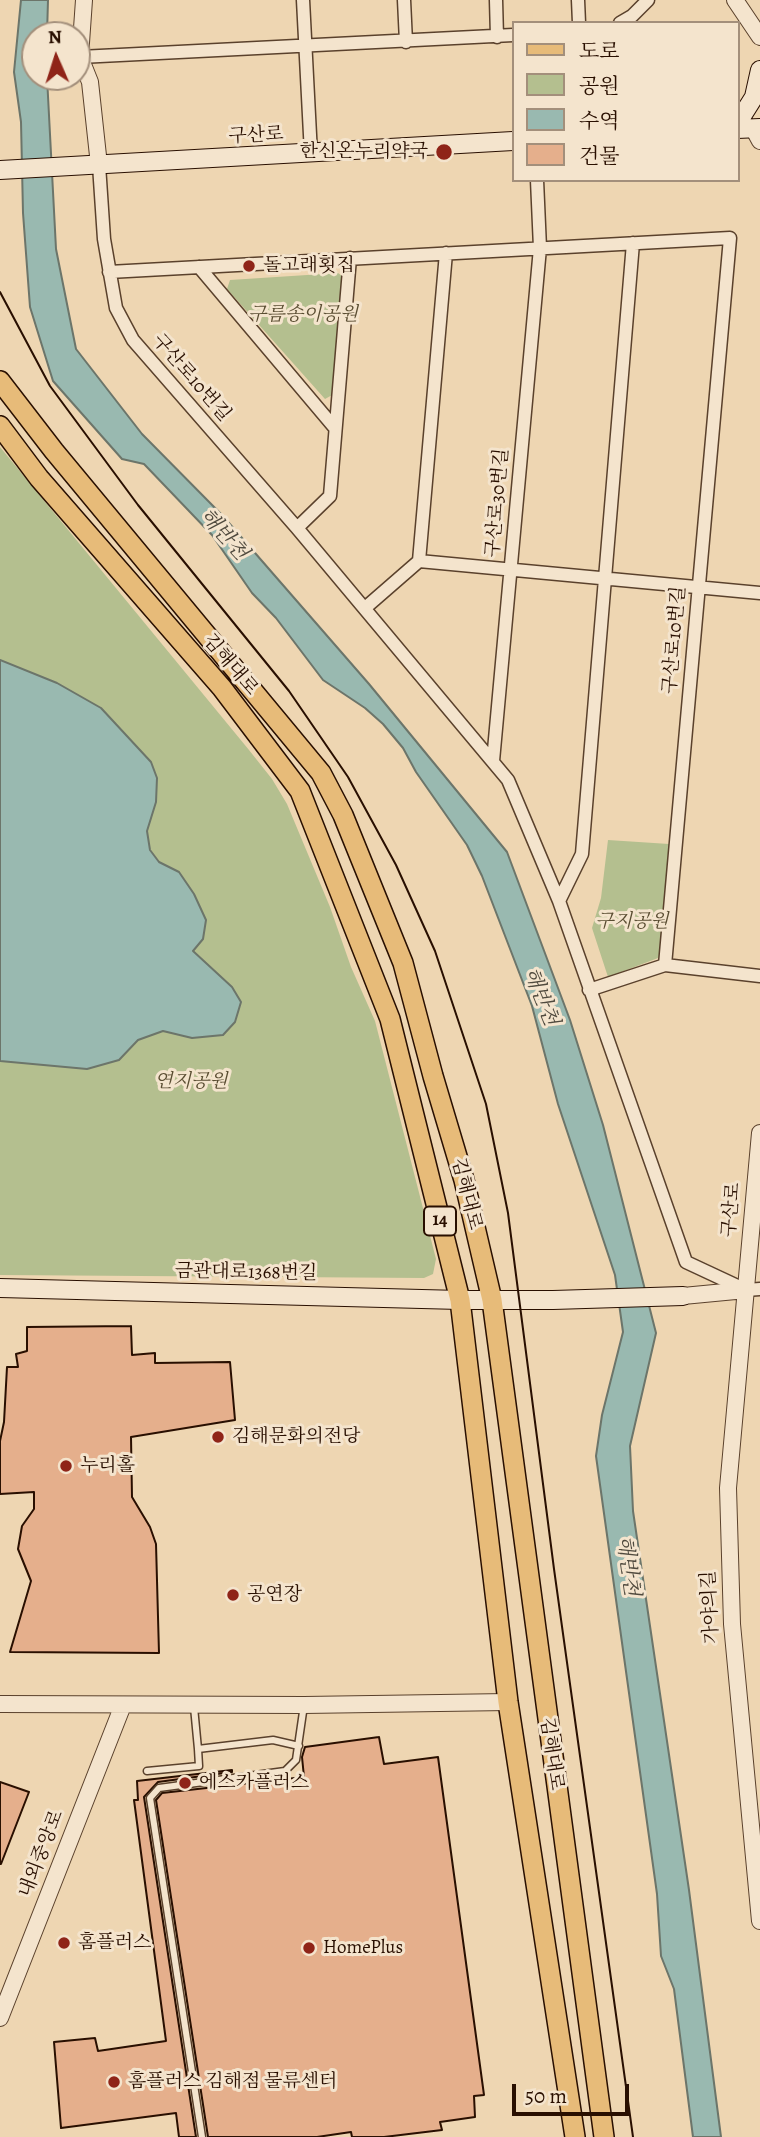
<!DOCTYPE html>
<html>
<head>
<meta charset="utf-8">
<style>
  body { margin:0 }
  #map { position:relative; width:760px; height:2137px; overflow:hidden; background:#eed6b2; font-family:Alegreya,"Noto Serif KR",serif }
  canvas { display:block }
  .legend { position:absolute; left:512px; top:21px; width:228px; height:161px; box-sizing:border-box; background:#f4e4cd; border:2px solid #a38f7b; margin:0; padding:9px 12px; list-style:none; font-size:21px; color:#290f00 }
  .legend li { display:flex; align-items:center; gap:14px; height:35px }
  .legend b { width:35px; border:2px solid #a38f7b }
  .north { position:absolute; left:21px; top:21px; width:70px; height:70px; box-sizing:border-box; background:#f4e4cd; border:2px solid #a38f7b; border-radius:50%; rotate:357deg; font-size:19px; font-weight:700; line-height:28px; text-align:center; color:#290f00 }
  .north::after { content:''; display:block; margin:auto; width:24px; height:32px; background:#8f2418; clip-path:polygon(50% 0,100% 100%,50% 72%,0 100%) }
  .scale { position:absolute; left:512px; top:2084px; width:117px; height:32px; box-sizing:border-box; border:4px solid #290f00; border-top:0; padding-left:9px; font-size:21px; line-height:24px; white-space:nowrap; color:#290f00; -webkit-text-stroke:5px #f4e4cd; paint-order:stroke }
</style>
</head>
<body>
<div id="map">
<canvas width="760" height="2137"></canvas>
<ul class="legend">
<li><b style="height:9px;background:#e7bb79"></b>도로</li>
<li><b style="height:19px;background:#b4bf8f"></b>공원</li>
<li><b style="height:19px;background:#99b9b0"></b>수역</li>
<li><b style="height:19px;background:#e5af8c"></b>건물</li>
</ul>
<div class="north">N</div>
<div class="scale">50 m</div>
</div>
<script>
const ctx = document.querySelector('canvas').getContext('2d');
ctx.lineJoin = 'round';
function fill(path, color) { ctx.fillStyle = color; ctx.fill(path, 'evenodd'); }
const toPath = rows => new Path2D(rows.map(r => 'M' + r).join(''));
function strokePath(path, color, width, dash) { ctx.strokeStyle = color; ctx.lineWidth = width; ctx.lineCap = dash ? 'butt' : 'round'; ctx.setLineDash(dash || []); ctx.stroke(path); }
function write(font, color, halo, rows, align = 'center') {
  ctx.font = font + ' Alegreya,"Noto Serif KR",serif'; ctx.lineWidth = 6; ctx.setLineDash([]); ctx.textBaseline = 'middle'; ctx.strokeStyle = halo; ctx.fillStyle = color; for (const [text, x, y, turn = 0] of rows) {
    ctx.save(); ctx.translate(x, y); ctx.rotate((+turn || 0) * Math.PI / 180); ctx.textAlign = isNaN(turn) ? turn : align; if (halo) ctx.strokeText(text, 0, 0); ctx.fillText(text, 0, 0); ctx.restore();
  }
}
fill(toPath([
  [338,273,350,282,334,394,325,399,227,289,230,280],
  [0,447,249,750,272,779,287,804,330,907,351,967,375,1021,436,1259,433,1274,424,1278,0,1275],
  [608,840,669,844,668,941,658,958,608,977,592,928,601,898]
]), '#b4bf8f');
const water = toPath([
  [21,0,48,0,47,35,35,35,35,77,47,77,56,249,76,349,142,434,222,515,369,684,507,852,570,1020,603,1125,656,1333,630,1446,633,1511,689,1890,721,2137,693,2137,674,1989,661,1956,657,1894,596,1456,602,1415,623,1332,615,1275,558,1104,532,1006,482,876,467,845,416,772,403,748,383,724,365,708,323,680,276,618,252,593,212,535,144,464,122,459,53,381,30,307,23,213,21,122,14,72,21,0],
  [0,660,57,683,101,708,151,762,157,778,156,802,147,831,150,850,159,862,179,872,194,894,206,920,203,939,193,951,232,987,241,1002,235,1022,223,1035,192,1038,163,1031,138,1040,119,1060,87,1069,0,1061,0,660]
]);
fill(water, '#99b9b0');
strokePath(water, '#6c756a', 2);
const building = toPath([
  [131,1326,132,1355,155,1353,155,1363,230,1362,235,1420,131,1437,132,1497,150,1527,156,1544,159,1653,10,1652,31,1581,18,1549,22,1526,34,1509,34,1492,0,1494,0,1441,4,1422,7,1367,18,1367,16,1354,27,1351,27,1327,131,1326],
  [379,1737,384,1764,438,1757,484,2095,474,2096,475,2117,440,2122,442,2130,384,2137,352,2137,351,2132,317,2137,208,2137,156,1800,162,1793,304,1777,302,1757,305,1747,379,1737],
  [232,1770,232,1772,158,1782,144,1797,196,2137,179,2137,176,2113,61,2128,54,2042,95,2038,98,2051,166,2041,134,1800,138,1800,137,1781,232,1770],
  [0,1782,29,1792,1,1864,0,1864,0,1782]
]);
fill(building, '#e5af8c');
strokePath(building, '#290f00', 2);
const service = toPath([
  [194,1707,198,1749,273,1740,299,1746],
  [147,1771,199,1766,198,1749],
  [202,2137,150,1798,159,1788,285,1771,296,1760,304,1705]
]);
const minor = toPath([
  [303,0,311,154],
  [404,0,406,42],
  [496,0,497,37],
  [578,0,579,23],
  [620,23,632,16,648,0],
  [80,57,513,35],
  [99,165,104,239,116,308,133,340,297,528,508,780,559,901,686,1262,746,1290,760,1289],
  [199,267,334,427],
  [109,272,730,238,665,965],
  [297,528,330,496,350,258],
  [419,561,760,593],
  [365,608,419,561,446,253],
  [493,761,540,248,537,180],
  [559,901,582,854,633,243],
  [589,990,665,965,760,976]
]);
const tertiary = toPath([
  [84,0,80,57,90,82,99,165],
  [735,0,760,37],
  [753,128,760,141],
  [760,1133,728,1488,732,1624,760,1921],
  [683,1296,746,1290],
  [0,1704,304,1705,508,1702],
  [0,2018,123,1705]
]);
const secondary = toPath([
  [737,124,754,97,760,70],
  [737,129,760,128],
  [0,170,513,141],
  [0,1288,460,1300,553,1300,683,1296]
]);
const primary = toPath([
  [0,381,54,451,321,773,343,815,403,963,433,1076,464,1180,492,1300,604,2137],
  [0,426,39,478,222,688,300,791,390,1019,460,1300,508,1702,575,2137]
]);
strokePath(service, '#5a412c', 9);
strokePath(minor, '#5a412c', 15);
strokePath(tertiary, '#5a412c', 18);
strokePath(secondary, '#290f00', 20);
strokePath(primary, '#290f00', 22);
strokePath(service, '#f4e4cd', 6);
strokePath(minor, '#f4e4cd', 12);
strokePath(tertiary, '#f4e4cd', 16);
strokePath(secondary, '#f4e4cd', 18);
strokePath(primary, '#e7bb79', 19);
strokePath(toPath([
  [0,292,50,386,138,505,289,691,348,777,396,865,435,951,486,1104,508,1213,554,1569,633,2137]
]), '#290f00', 2);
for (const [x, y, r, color] of [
  [444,152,9,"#8f2418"],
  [249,266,7,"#8f2418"],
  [218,1437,7,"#8f2418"],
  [66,1466,7,"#8f2418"],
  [233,1595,7,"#8f2418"],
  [185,1783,7,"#8f2418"],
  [64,1943,7,"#8f2418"],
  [309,1948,7,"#8f2418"],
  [114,2082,7,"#8f2418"]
]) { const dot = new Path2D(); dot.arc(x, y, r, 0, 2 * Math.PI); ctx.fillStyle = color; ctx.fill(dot); strokePath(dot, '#f4e4cd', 2.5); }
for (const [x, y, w] of [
  [440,1221,32]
]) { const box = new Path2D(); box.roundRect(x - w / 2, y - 14.5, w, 29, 5); ctx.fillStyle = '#f4e4cd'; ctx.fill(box); strokePath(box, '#290f00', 2); }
write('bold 18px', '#290f00', null, [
  ["14",440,1221]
]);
write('19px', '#290f00', '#f4e4cd', [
  ["구산로",256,136,-3],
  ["구산로10번길",191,378,49],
  ["구산로30번길",498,503,-85],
  ["구산로10번길",675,640,-85],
  ["김해대로",230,665,50],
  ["김해대로",466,1194,76],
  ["구산로",732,1210,-85],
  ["금관대로1368번길",246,1273,1],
  ["가야의길",711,1607,-93],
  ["김해대로",551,1754,82],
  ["내외중앙로",42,1854,-69]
]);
write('19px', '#290f00', '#f4e4cd', [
  ["한신온누리약국",428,152,"right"],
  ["돌고래횟집",263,266],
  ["김해문화의전당",232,1437],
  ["누리홀",80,1466],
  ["공연장",247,1595],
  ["에스카플러스",199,1783],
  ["홈플러스",78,1943],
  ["HomePlus",323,1948],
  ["홈플러스 김해점 물류센터",128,2082]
], 'left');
write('italic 19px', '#5a4d32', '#f4e4cd', [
  ["구름송이공원",303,315],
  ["구지공원",632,922],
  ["연지공원",191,1082]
]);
write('italic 21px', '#504a3e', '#f4e4cd', [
  ["해반천",223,535,48],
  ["해반천",540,997,68],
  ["해반천",627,1566,82]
]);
</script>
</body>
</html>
